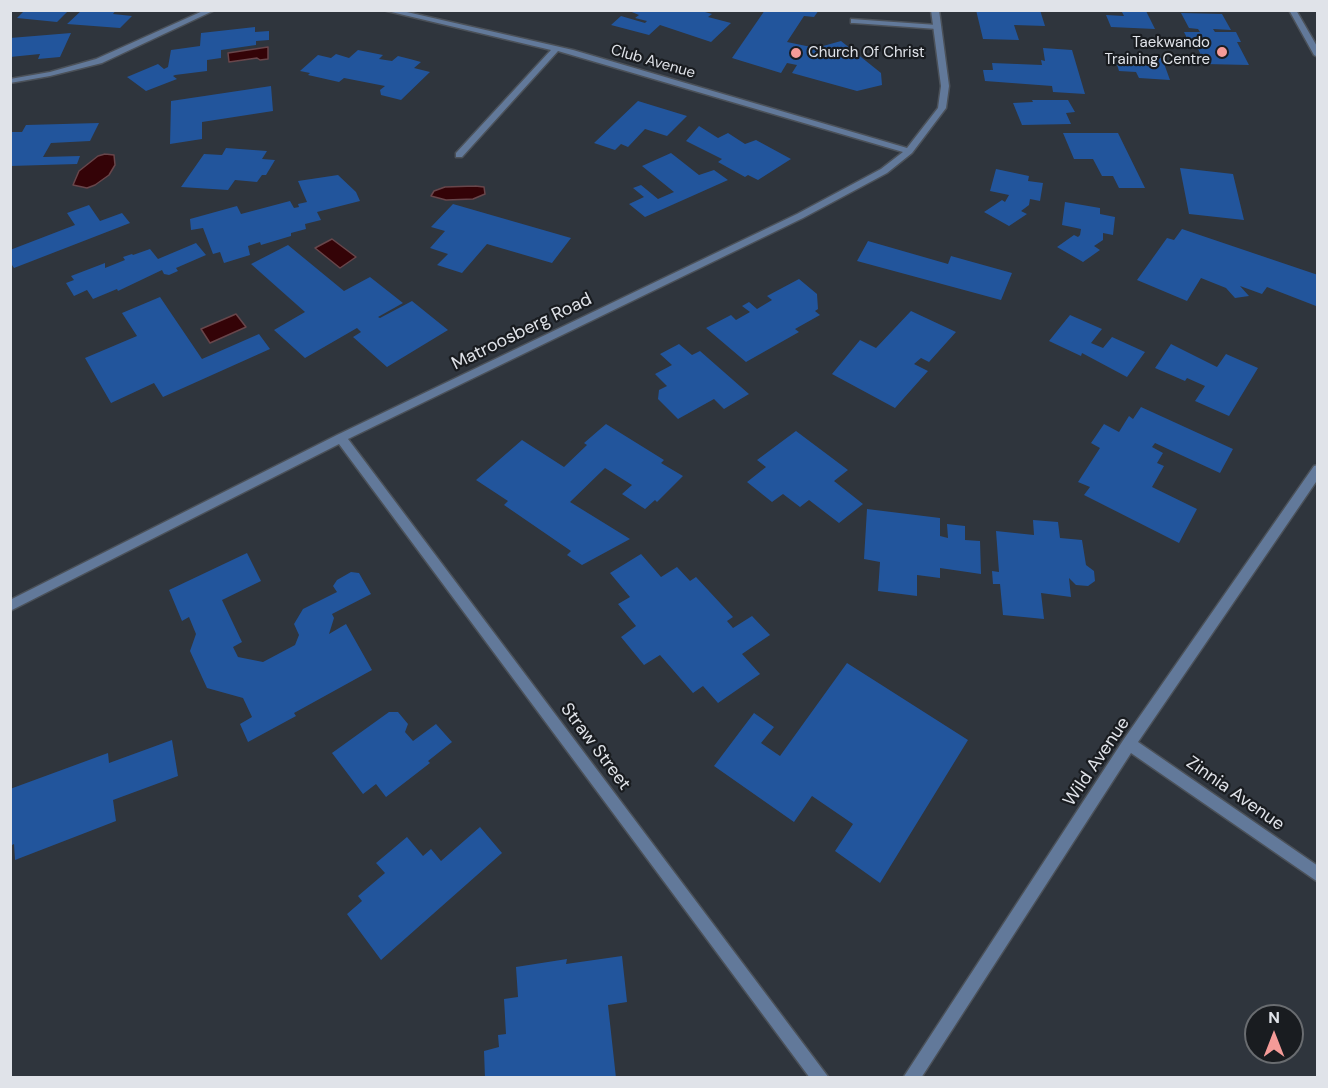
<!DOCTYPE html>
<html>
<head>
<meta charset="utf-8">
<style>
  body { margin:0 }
  #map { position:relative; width:1328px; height:1088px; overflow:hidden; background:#2f353d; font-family:"DM Sans",sans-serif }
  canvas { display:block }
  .frame { position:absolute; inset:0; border:12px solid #e0e3e9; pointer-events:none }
  .north { position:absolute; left:1244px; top:1004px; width:60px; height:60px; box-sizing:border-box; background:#191c20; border:2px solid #696c70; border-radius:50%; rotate:0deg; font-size:16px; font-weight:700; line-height:24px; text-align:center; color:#e0e3e9 }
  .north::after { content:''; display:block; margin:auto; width:21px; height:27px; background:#f59b98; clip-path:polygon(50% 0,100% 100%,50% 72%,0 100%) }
</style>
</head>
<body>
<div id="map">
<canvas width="1328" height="1088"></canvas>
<div class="frame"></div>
<div class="north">N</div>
</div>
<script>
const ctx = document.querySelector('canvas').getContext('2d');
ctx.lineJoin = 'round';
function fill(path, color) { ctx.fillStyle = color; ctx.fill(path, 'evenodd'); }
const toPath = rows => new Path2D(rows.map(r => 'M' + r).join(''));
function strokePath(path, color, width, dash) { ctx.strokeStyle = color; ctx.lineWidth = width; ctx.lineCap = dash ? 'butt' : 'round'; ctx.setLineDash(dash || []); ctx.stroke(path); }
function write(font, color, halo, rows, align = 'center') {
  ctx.font = font + ' "DM Sans",sans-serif'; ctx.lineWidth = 4.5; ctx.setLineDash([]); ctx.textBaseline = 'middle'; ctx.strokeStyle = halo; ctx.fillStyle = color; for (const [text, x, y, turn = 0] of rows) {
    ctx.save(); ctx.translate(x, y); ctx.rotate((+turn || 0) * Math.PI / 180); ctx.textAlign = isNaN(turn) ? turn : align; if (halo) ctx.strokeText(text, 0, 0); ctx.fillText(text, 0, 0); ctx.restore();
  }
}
const water = toPath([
  [268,47,268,59,260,60,257,58,229,62,228,53,268,47],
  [105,154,114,155,115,165,109,175,95,185,87,188,73,185,79,171,98,156,105,154],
  [475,186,484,187,485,194,473,199,446,200,431,196,434,191,445,187,475,186],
  [332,239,356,257,340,268,315,248,332,239],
  [236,314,246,327,210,343,201,329,236,314]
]);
fill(water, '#340307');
strokePath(water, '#68464b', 1.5);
fill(toPath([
  [25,10,69,10,57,22,17,18],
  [82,10,116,10,113,14,132,16,120,28,67,24],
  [627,10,698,10,712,14,708,17,731,23,711,42,660,25,649,35,611,25,621,16,645,23,647,21,635,18,639,15],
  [765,10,819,10,814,17,804,16,787,42,816,48,841,41,881,73,882,85,857,91,792,73,797,65,787,63,781,73,732,58],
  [976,10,1040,10,1045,26,1014,25,1019,40,983,39],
  [1121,10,1146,11,1155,29,1111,27,1106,15,1124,16],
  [1181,13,1222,14,1231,30,1213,29,1215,32,1236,32,1241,42,1237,42,1249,65,1205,64,1194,40,1188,40,1184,32,1200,32,1198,29,1189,28],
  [255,27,255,32,269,31,269,40,256,41,256,45,221,50,221,58,207,60,207,71,175,75,173,76,177,79,146,91,127,77,158,64,164,69,168,67,171,50,200,46,201,33],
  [71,33,60,57,38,59,40,54,10,57,10,38],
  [1043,48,1072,50,1085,94,1053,92,1052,86,985,81,983,70,993,70,992,63,1042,65,1041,60,1045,61],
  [358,50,383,55,379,59,392,61,398,56,410,59,421,62,414,68,430,72,401,100,381,95,380,90,385,86,344,78,339,82,308,75,310,73,300,71,318,55,331,58,336,54,349,58],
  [1114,55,1162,58,1170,80,1139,78,1136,72,1119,71],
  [271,86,273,111,202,122,202,139,170,144,171,101],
  [1032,100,1068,100,1075,112,1066,113,1071,124,1022,125,1013,103,1033,102],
  [638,101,687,116,667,136,645,129,628,147,621,144,615,150,594,143],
  [99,123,90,141,51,143,43,157,80,156,77,164,10,166,10,132,22,132,26,125],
  [699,126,718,138,728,133,745,144,756,140,791,159,758,180,748,175,745,177,718,162,722,159,686,141],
  [1063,133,1118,133,1145,188,1119,188,1113,176,1102,176,1093,159,1074,159],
  [226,148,267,151,262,159,275,160,266,175,262,175,257,182,235,180,228,190,181,187,204,154,222,155],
  [671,153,699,175,714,170,728,180,645,217,629,204,644,197,633,188,641,185,658,199,674,192,642,166],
  [1180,168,1233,174,1244,220,1189,214],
  [996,169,1029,176,1028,181,1043,183,1040,201,1030,199,1029,205,1021,211,1027,214,1009,226,984,212,1002,200,1005,202,1009,195,990,191],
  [338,175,356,192,360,201,317,212,321,220,305,224,306,229,291,233,291,236,261,245,260,242,248,246,250,255,224,263,220,252,213,254,203,228,191,230,190,219,237,206,241,214,290,201,294,208,299,207,298,204,307,202,298,181],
  [1065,202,1100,208,1100,214,1115,217,1113,235,1103,233,1103,240,1094,246,1100,250,1083,262,1057,247,1074,235,1078,237,1080,235,1081,229,1062,225],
  [453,204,571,238,552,263,487,244,462,273,437,265,448,254,430,248,445,231,431,227],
  [89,205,100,221,122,213,130,223,14,268,10,262,10,250,75,225,67,213],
  [1182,229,1318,275,1316,306,1267,287,1262,294,1240,286,1249,296,1235,298,1226,288,1201,278,1187,301,1137,280,1167,238,1174,240],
  [868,241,948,264,951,256,1012,273,1001,300,857,261],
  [196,243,206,255,176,268,178,271,169,275,164,274,162,270,118,291,117,289,93,299,87,290,74,296,66,283,74,280,71,276,105,263,105,268,125,260,123,257,132,254,133,255,150,249,158,259],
  [288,245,344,291,370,277,403,303,378,317,380,318,412,301,448,330,387,367,353,337,361,332,357,328,305,358,274,330,305,312,251,264],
  [799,279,817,294,818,309,815,311,820,315,795,329,799,332,746,362,706,328,731,315,736,320,750,312,742,306,749,302,757,309,772,300,767,296],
  [160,297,202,359,259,334,270,349,163,397,154,383,111,403,85,358,137,336,122,313],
  [911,311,956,332,929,362,921,358,914,364,928,371,895,408,832,374,860,340,876,348],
  [1070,315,1102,329,1091,343,1103,348,1112,337,1145,352,1127,377,1082,353,1081,356,1049,341],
  [679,344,692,355,700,351,749,394,724,409,714,399,678,419,658,399,659,390,667,386,655,374,672,365,660,354],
  [1171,344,1217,367,1226,354,1258,368,1229,416,1195,401,1205,386,1187,378,1185,381,1155,368],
  [1141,407,1233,449,1220,473,1155,443,1152,447,1163,453,1157,463,1164,466,1152,487,1197,509,1179,543,1084,495,1090,487,1078,482,1100,448,1091,443,1104,424,1119,432,1129,416,1133,419],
  [606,424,664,460,661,463,683,476,657,502,655,500,645,509,622,494,632,485,605,468,570,502,630,539,582,565,567,555,571,551,504,505,508,501,476,480,522,440,564,467,587,445,584,443],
  [796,431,848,470,834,481,863,504,839,523,809,500,800,507,783,494,772,502,747,482,766,467,757,460],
  [867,509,940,518,940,536,948,538,947,524,965,526,965,540,980,541,981,574,940,568,940,578,917,575,917,596,878,591,880,562,864,559],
  [1033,520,1058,522,1060,538,1082,540,1086,565,1094,571,1095,581,1088,586,1076,585,1069,578,1071,597,1041,593,1044,619,1003,615,1000,584,993,584,992,571,999,572,996,531,1034,535],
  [247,553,261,581,222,600,242,642,233,647,238,657,263,662,295,645,299,635,294,624,303,609,337,592,333,586,337,580,351,572,359,573,371,594,332,614,334,618,329,634,346,624,372,670,294,713,296,716,248,742,240,724,252,717,243,698,207,688,190,651,196,634,189,617,182,621,169,590],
  [641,554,661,577,677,567,690,581,696,577,733,617,727,621,733,628,752,616,770,635,742,654,760,674,718,703,703,686,693,693,660,655,644,665,621,637,636,626,618,604,630,597,610,573],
  [847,663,968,740,880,883,835,851,853,824,812,796,794,822,714,766,754,713,774,727,761,743,780,756],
  [389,712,398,712,408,724,405,732,413,741,436,724,452,742,428,761,430,763,386,797,376,784,363,794,332,753],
  [172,740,178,776,113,800,116,821,15,860,14,844,10,846,10,789,108,753,109,763],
  [480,827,502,853,381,960,347,914,362,901,358,896,385,873,376,863,407,837,423,856,431,849,441,861],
  [622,956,627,1002,608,1005,616,1078,485,1078,484,1051,499,1047,498,1035,506,1034,504,999,518,997,516,967,567,959,566,964]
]), '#22559c');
const lane = toPath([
  [851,19,937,25,941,27,937,29,854,23,851,23,851,19]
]);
const street = toPath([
  [205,10,215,10,102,63,50,76,10,83,10,79,50,72,96,59,205,10],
  [383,10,398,10,573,50,907,148,938,108,941,86,931,10,939,10,949,86,946,108,912,153,887,173,803,218,348,439,829,1078,810,1078,339,444,10,611,10,600,337,435,797,214,881,169,903,152,558,51,462,157,456,157,456,153,551,50,383,10],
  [1289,10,1296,10,1318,48,1318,57,1314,55,1289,10],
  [1318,465,1318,479,1138,742,1318,866,1318,882,1131,753,921,1078,903,1078,1124,739,1314,466,1318,465]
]);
strokePath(lane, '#4b5159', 3);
strokePath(street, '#4b5159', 3);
fill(lane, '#62799a');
fill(street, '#62799a');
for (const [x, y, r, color] of [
  [1222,52,6,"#f59b98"],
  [796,53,6,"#f59b98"]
]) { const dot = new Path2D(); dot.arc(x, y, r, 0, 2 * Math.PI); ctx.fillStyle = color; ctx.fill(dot); strokePath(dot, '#191c20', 2); }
write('15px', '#e0e3e9', '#191c20', [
  ["Taekwando",1210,43],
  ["Training Centre",1210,60],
  ["Church Of Christ",808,53,"left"]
], 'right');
write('15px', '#e0e3e9', '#191c20', [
  ["Club Avenue",653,62,16]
]);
write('18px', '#e0e3e9', '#191c20', [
  ["Matroosberg Road",522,332,-26],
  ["Straw Street",595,747,53],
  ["Wild Avenue",1097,762,-56],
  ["Zinnia Avenue",1235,794,35]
]);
</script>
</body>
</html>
